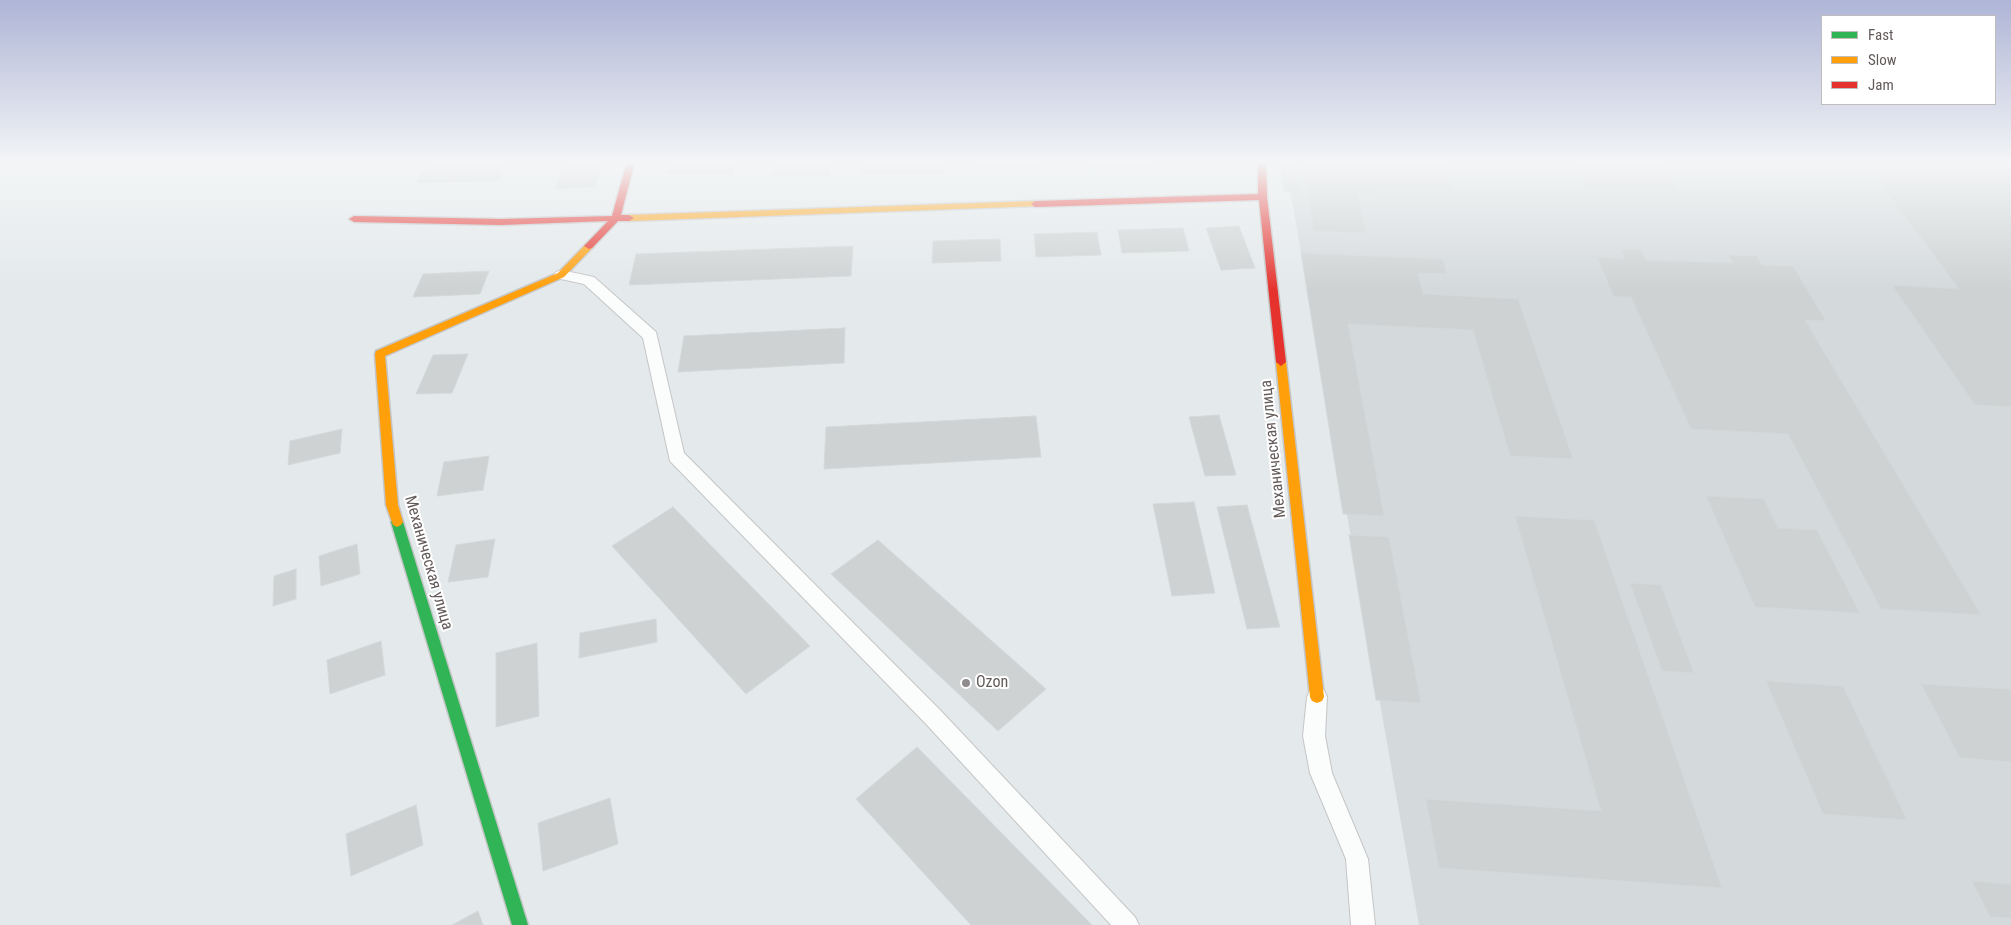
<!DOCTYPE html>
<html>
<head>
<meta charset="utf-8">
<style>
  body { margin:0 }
  #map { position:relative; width:2011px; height:925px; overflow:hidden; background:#e4e9eb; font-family:"Roboto Condensed",sans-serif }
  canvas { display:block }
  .legend { position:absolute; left:1821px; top:15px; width:175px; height:90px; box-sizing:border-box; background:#fff; border:1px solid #c1bdbd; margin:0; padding:6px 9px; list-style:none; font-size:15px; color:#635a5a }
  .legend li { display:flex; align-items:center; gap:10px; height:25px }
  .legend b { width:25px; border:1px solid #c1bdbd }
</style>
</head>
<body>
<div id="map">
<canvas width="2011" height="925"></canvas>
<ul class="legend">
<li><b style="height:6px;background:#30b455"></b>Fast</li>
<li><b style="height:6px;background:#ff9f0a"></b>Slow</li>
<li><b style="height:6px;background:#e5322d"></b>Jam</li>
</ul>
</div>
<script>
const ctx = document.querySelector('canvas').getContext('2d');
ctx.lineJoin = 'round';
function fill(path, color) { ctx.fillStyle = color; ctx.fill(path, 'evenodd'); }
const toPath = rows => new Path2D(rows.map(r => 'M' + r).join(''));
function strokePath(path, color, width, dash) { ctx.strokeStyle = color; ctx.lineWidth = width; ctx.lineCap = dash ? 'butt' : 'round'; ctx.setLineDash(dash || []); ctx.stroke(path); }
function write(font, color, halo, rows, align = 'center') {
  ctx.font = font + ' "Roboto Condensed",sans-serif'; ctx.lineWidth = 4; ctx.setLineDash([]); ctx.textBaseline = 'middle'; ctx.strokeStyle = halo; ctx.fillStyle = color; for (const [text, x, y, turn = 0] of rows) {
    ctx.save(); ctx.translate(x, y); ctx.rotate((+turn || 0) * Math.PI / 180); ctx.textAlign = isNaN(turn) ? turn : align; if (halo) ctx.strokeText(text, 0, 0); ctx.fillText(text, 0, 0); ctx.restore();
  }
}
fill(toPath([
  [1290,161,2011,161,2011,925,1419,925,1286,167]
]), '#d4d9db');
const building = toPath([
  [508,161,499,181,417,183,428,163,508,161],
  [565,161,604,161,595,187,555,189,565,161],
  [671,161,737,161,732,175,666,174,671,161],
  [776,161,832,161,829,176,772,176,776,161],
  [862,161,946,161,945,173,860,173,862,161],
  [978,161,1045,161,1045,170,978,170,978,161],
  [1084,161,1152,161,1153,168,1085,169,1084,161],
  [1187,161,1218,161,1219,164,1188,165,1187,161],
  [1279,161,1295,161,1300,192,1284,191,1279,161],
  [1302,161,1443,161,1452,191,1375,188,1376,194,1358,194,1366,233,1314,231,1302,161],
  [1574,161,1662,161,1678,190,1586,186,1574,161],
  [1868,167,2011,172,2011,407,1975,405,1892,285,1959,289,1868,167],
  [1239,226,1255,268,1221,270,1206,228,1239,226],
  [1183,228,1189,251,1122,253,1118,230,1183,228],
  [1097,232,1101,255,1036,257,1034,234,1097,232],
  [1000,239,1001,261,932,263,933,241,1000,239],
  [853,246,851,276,629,285,636,254,853,246],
  [1621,249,1642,250,1646,260,1733,263,1728,255,1757,256,1762,265,1793,266,1826,321,1805,320,1981,615,1881,609,1788,434,1691,429,1631,297,1614,297,1597,257,1625,259,1621,249],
  [1301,253,1443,259,1447,274,1418,273,1423,294,1518,299,1573,459,1510,456,1473,330,1348,324,1384,516,1343,514,1301,253],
  [489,271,480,294,413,297,423,274,489,271],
  [845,328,844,363,678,372,684,336,845,328],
  [468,354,452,393,416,394,433,355,468,354],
  [1219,415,1236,475,1205,476,1189,417,1219,415],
  [1036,416,1041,457,824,469,826,427,1036,416],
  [342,429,340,453,288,465,290,441,342,429],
  [489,456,483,490,437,496,444,462,489,456],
  [1706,496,1764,499,1778,528,1817,530,1860,613,1755,607,1706,496],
  [1194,502,1215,593,1172,596,1153,504,1194,502],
  [1247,505,1280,627,1247,629,1217,507,1247,505],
  [673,507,810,646,746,694,612,546,673,507],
  [1515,516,1594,520,1722,888,1439,868,1426,799,1601,811,1515,516],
  [1349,535,1389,537,1421,703,1376,700,1349,535],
  [495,539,488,577,448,582,456,545,495,539],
  [878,540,1046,689,998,731,831,574,878,540],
  [357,544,360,574,321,586,319,556,357,544],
  [296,569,296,599,273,606,274,576,296,569],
  [1630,583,1661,585,1694,673,1662,671,1630,583],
  [656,619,657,642,579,658,580,633,656,619],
  [381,641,385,675,330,694,327,660,381,641],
  [537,643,539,716,496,727,496,653,537,643],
  [1766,681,1843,686,1907,820,1823,814,1766,681],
  [1921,684,2011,689,2011,762,1960,758,1921,684],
  [917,747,1092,925,971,925,856,799,917,747],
  [610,798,618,844,543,871,538,823,610,798],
  [416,805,423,845,351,876,346,834,416,805],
  [1972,881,2011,884,2011,918,1990,917,1972,881],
  [478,911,483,925,452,925,478,911]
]);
fill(building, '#ced2d3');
strokePath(building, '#d4d8da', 1);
const lane = toPath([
  [561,270,594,277,656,332,684,453,941,711,1135,917,1139,925,1111,925,927,725,670,461,643,338,584,284,556,278,554,275,556,272,561,270],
  [1317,688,1324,690,1327,697,1325,736,1332,773,1368,859,1375,925,1351,925,1346,859,1310,773,1303,736,1307,697,1310,690,1317,688]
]);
const fast = toPath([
  [397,517,401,519,403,522,528,925,512,925,391,522,393,519,397,517]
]);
const slow = toPath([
  [1035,201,1038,202,1038,206,629,221,624,218,629,215,1035,201],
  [589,243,594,246,592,248,564,277,385,356,398,505,403,522,401,525,397,527,393,525,386,505,375,354,376,351,558,273,586,244,589,243],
  [1281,358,1286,362,1324,697,1322,701,1317,703,1312,701,1310,697,1276,362,1281,358]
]);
const jam = toPath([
  [627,161,635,161,621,215,629,215,634,218,629,221,618,221,592,248,589,249,584,246,586,244,608,221,501,225,354,222,349,219,354,216,501,219,612,216,627,161],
  [1258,161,1266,161,1267,197,1286,362,1281,366,1276,362,1259,200,1035,207,1031,204,1035,201,1258,194,1258,161]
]);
strokePath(lane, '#c5c5c6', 2);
strokePath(fast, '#c5c5c6', 3);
strokePath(slow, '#c5c5c6', 3);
strokePath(jam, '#c5c5c6', 3);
fill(lane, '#fbfcfc');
fill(fast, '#30b455');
fill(slow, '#ff9f0a');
fill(jam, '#e5322d');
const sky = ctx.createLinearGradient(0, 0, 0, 290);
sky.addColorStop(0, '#aeb5d6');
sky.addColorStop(0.56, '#f3f5f6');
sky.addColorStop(1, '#f3f5f600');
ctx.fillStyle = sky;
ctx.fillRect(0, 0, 2011, 290);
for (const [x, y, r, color] of [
  [966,683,5,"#908c8d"]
]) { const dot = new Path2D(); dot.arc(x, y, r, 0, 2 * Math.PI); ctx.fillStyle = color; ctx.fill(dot); strokePath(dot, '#fff', 2); }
write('16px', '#635a5a', '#fff', [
  ["Механическая улица",1274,449,-96],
  ["Механическая улица",428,563,74]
]);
write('16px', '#635a5a', '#fff', [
  ["Ozon",976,683]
], 'left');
</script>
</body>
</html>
